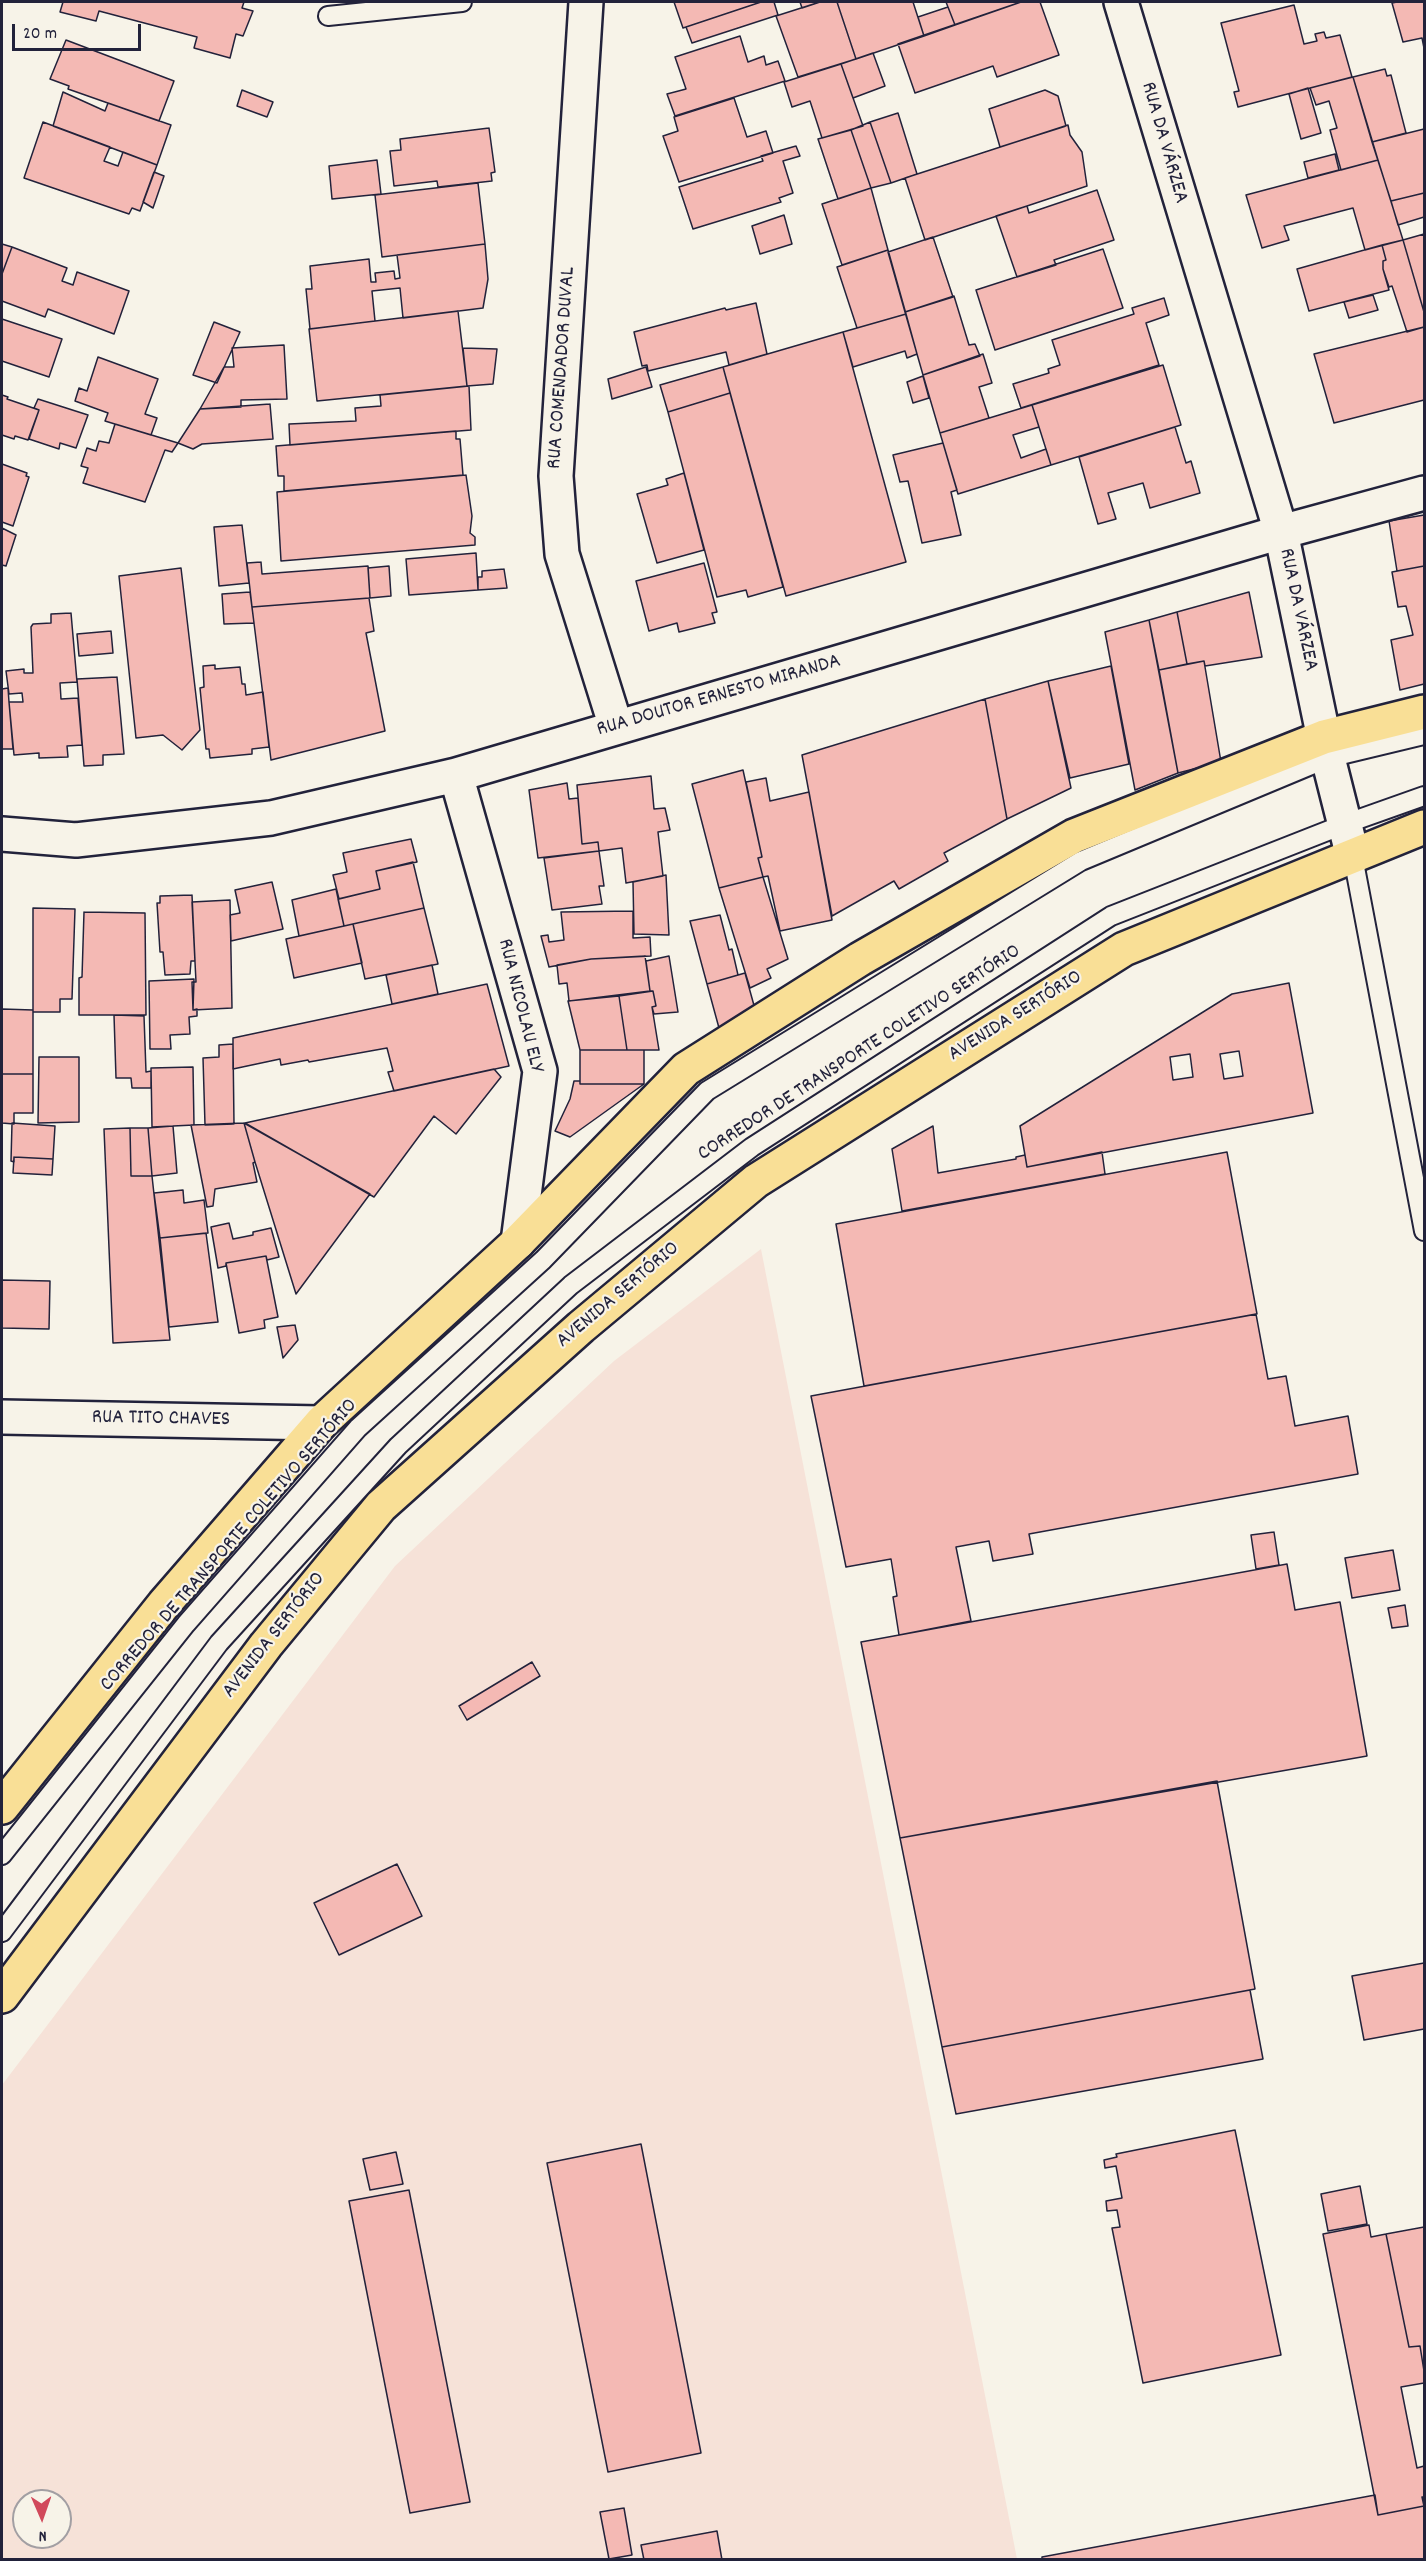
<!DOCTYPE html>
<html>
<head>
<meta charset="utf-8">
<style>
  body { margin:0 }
  #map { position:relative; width:1426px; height:2561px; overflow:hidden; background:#f7f3e8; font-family:Dekko,sans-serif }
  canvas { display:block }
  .frame { position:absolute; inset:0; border:3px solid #22223b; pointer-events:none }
  .north { position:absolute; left:12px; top:2489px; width:60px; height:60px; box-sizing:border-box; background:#f7f3e8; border:2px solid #a29fa3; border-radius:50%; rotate:178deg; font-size:16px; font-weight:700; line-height:24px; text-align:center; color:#22223b }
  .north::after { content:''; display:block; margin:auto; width:21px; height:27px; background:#d1495b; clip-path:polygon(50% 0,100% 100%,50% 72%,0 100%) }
  .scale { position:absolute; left:12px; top:24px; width:129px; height:27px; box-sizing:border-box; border:3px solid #22223b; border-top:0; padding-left:8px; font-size:18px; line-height:21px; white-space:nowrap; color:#22223b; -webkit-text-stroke:4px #f7f3e8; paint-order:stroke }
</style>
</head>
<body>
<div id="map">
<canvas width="1426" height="2561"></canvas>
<div class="frame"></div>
<div class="north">N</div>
<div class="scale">20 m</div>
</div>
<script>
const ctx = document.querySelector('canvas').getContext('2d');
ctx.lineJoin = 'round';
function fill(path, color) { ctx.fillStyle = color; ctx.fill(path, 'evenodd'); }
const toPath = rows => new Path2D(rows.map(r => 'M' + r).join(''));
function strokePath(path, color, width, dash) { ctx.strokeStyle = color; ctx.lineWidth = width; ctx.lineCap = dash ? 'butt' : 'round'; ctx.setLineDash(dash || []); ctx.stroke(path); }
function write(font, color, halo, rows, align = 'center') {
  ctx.font = font + ' Dekko,sans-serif'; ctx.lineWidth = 4.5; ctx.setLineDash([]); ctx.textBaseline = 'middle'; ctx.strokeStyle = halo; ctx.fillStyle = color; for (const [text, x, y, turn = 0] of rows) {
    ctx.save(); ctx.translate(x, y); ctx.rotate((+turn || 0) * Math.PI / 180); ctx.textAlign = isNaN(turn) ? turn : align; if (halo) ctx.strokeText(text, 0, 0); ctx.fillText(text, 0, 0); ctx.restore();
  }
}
fill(toPath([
  [761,1249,1017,2559,2,2559,2,2085,395,1566,614,1361],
  [24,2501,60,2501,60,2537,24,2537]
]), '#f6e2d8');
const building = toPath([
  [63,2,244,2,242,8,253,11,243,36,236,34,230,58,194,48,197,37,99,11,96,21,60,12,63,2],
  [674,2,761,2,683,28,674,2],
  [761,2,774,2,778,15,692,43,686,27,761,2],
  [800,2,820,2,802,8,800,2],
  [820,2,837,2,856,59,798,77,776,16,820,2],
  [837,2,913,2,924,36,856,59,837,2],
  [946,2,1021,2,955,25,946,2],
  [1021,2,1040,2,1059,55,997,77,993,66,915,93,898,44,1021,2],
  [1397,2,1424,2,1424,48,1422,38,1403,42,1392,3,1397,2],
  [1294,5,1304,44,1317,41,1315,34,1324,32,1326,38,1340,35,1352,77,1238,107,1234,92,1239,91,1221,23,1294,5],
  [948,7,955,25,924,36,918,17,948,7],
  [740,36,748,62,764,56,766,65,778,61,785,81,675,116,667,94,686,89,675,57,740,36],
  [66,40,174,81,159,121,68,89,69,86,50,79,66,40],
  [873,53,885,86,853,98,841,64,873,53],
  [841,64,863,126,822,138,810,101,792,107,784,82,841,64],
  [1385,69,1387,76,1391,75,1406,133,1372,142,1353,77,1385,69],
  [1353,77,1378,160,1341,170,1330,130,1337,128,1329,101,1316,105,1310,88,1353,77],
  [1308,88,1321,133,1301,139,1289,94,1308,88],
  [242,90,273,102,267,117,237,106,242,90],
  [1045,90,1058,96,1066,126,1000,147,989,109,1045,90],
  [63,92,105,111,108,103,171,125,157,165,53,126,63,92],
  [734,98,747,137,766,131,773,153,679,182,663,136,678,131,674,117,734,98],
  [898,113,917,174,891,183,870,122,898,113],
  [43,122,110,147,104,161,118,166,123,152,157,165,140,211,132,208,129,214,24,178,43,122],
  [870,122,891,183,871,188,851,130,870,122],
  [1068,125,1070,135,1082,152,1087,186,925,240,905,178,1068,125],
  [489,128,495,172,491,173,492,181,438,187,437,181,394,186,390,151,401,150,400,139,489,128],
  [1424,129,1424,193,1391,201,1372,142,1424,129],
  [851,130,871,188,838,199,818,139,851,130],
  [796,146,800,156,783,161,793,193,779,198,781,202,693,229,679,187,763,161,761,156,796,146],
  [1335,154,1339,170,1308,178,1304,162,1335,154],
  [377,160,381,194,332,199,329,166,377,160],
  [1378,160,1403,240,1365,250,1353,208,1284,226,1289,240,1262,248,1246,195,1378,160],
  [154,172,164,176,153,208,143,202,154,172],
  [478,183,485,244,382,257,375,195,478,183],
  [871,188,888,250,842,265,822,204,871,188],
  [1097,190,1114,240,1054,260,1056,265,1017,277,996,216,1027,206,1029,213,1097,190],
  [1424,193,1424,217,1398,225,1391,201,1424,193],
  [784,215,792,244,760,254,752,226,784,215],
  [1424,234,1424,312,1403,240,1424,234],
  [933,237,953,297,905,312,888,252,933,237],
  [1403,240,1424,312,1424,327,1407,332,1392,286,1389,287,1383,269,1383,261,1386,260,1382,245,1403,240],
  [2,244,12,247,2,274,2,244],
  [485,244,488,279,483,308,403,318,400,288,372,291,375,321,310,329,306,289,312,289,310,266,369,259,371,282,376,282,375,273,394,271,395,279,400,278,397,255,485,244],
  [1382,245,1386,260,1383,261,1383,269,1389,290,1309,311,1297,269,1382,245],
  [12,247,67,268,62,281,73,285,77,272,129,291,114,334,48,309,45,317,2,301,2,274,12,247],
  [1103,249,1123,308,995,350,976,290,1103,249],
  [888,250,906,314,857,328,837,267,888,250],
  [1373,295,1378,310,1349,318,1344,302,1373,295],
  [954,296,969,345,975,344,980,356,923,375,905,312,954,296],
  [1164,298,1169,315,1146,323,1159,365,1021,408,1013,384,1049,373,1048,369,1060,365,1052,340,1134,314,1132,308,1164,298],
  [756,303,767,354,729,365,726,352,648,371,647,365,642,366,634,332,725,308,726,310,756,303],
  [458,311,467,386,317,401,309,329,458,311],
  [906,314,917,354,907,358,905,351,853,367,843,332,906,314],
  [2,319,62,339,49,377,2,361,2,319],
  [214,322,240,332,217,383,193,375,214,322],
  [1424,327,1424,400,1334,423,1314,354,1424,327],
  [843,332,906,562,786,596,723,367,843,332],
  [284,345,287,399,241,400,241,407,200,409,224,367,234,367,232,348,284,345],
  [463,348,497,349,493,384,467,386,463,348],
  [983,354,992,383,979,387,989,418,940,433,923,375,983,354],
  [98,357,158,379,145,414,157,418,151,435,105,421,108,413,75,401,79,388,87,391,98,357],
  [1163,365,1181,425,1051,465,1032,405,1163,365],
  [646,367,652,387,612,399,608,379,646,367],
  [723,367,730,393,668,412,660,385,723,367],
  [923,376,929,398,913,403,907,382,923,376],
  [469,386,471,430,290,445,289,424,356,421,355,408,381,406,380,395,469,386],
  [730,393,783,587,748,597,746,590,717,597,668,412,730,393],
  [2,395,8,397,7,399,39,410,28,440,15,436,14,439,2,435,2,395],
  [38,399,88,415,76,448,60,443,59,449,29,439,39,410,34,408,38,399],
  [270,404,273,439,202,444,193,449,178,443,200,409,270,404],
  [1032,405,1039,427,1013,435,1021,458,1046,449,1051,465,958,494,940,433,1032,405],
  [115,424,178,443,172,452,165,450,145,502,83,483,88,468,81,466,87,448,96,451,99,441,109,443,115,424],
  [1175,427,1186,463,1191,461,1200,493,1150,508,1143,483,1108,493,1116,519,1098,524,1079,457,1175,427],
  [456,431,456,439,460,439,463,475,284,491,284,476,278,476,276,446,456,431],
  [943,443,957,490,951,492,961,535,922,543,908,481,900,482,893,455,943,443],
  [2,464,27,473,26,476,29,477,13,526,2,522,2,464],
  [684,473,704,550,657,563,637,494,668,485,666,479,684,473],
  [466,475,472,516,470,533,475,537,475,545,281,561,277,492,466,475],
  [1424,515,1424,566,1397,571,1389,521,1424,515],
  [242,525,249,583,219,586,214,527,242,525],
  [2,528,16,535,6,566,2,565,2,528],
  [476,553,478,590,409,595,406,559,476,553],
  [261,562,262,574,368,566,370,598,252,607,247,563,261,562],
  [704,563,717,612,712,613,715,623,679,632,677,623,649,631,636,581,704,563],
  [389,566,391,596,370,598,368,568,389,566],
  [1424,566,1424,684,1400,690,1391,640,1413,635,1406,606,1398,607,1392,572,1424,566],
  [181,568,200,730,182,750,163,735,136,738,119,576,181,568],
  [504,569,507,588,478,590,478,577,482,577,482,571,504,569],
  [250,592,254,623,224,624,222,594,250,592],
  [1249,592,1262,657,1205,666,1204,661,1187,664,1177,612,1249,592],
  [369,598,374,631,366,633,385,731,271,760,252,607,369,598],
  [1177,612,1187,664,1159,670,1149,620,1177,612],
  [71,613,77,682,60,683,61,699,78,698,82,745,67,746,68,757,39,758,39,753,14,755,9,702,23,702,22,693,9,694,6,671,24,669,24,673,33,673,31,627,33,624,51,623,51,614,71,613],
  [1149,620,1178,773,1135,790,1105,632,1149,620],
  [111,631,113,653,79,656,77,634,111,631],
  [1204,661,1221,762,1178,773,1159,670,1204,661],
  [215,665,215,669,240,667,242,684,245,684,246,695,263,692,269,747,252,749,252,754,210,758,209,749,206,749,200,688,204,687,203,666,215,665],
  [1111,666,1129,764,1070,778,1048,681,1111,666],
  [117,677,124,754,103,755,103,765,84,766,77,679,117,677],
  [1048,681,1071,788,1007,819,985,699,1048,681],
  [8,688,9,702,13,749,2,749,2,689,8,688],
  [985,699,1007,819,944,853,948,861,899,889,894,881,832,916,802,755,985,699],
  [743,770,762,857,758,858,763,877,719,888,692,784,743,770],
  [651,776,654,809,665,808,670,830,658,832,663,876,626,883,622,848,599,851,598,842,582,844,577,785,651,776],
  [766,778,770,801,809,792,832,920,780,931,768,876,763,877,758,858,762,857,746,782,766,778],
  [567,783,569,799,578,798,582,844,598,842,599,851,538,858,529,790,567,783],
  [411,839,417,862,376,871,380,889,339,899,333,875,347,872,343,853,411,839],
  [599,851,604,886,599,886,602,904,552,910,544,858,599,851],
  [413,862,424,908,344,926,338,899,380,889,376,871,413,862],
  [666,875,669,935,634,934,633,882,666,875],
  [763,877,788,959,767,969,771,978,750,988,719,888,763,877],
  [272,882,283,929,231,941,230,915,240,913,235,890,272,882],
  [336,889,344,926,299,936,292,900,336,889],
  [192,895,195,961,191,961,190,974,165,975,163,952,160,952,157,903,160,903,160,896,192,895],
  [230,900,232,1008,193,1010,192,982,196,982,192,902,230,900],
  [33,908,75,909,72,999,60,999,60,1012,33,1012,33,908],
  [424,908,438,964,365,979,353,924,424,908],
  [633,911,633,938,650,937,651,956,591,959,549,967,541,936,548,935,549,942,564,940,561,912,633,911],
  [84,912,145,913,146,1015,79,1015,79,978,82,977,84,912],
  [720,915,729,950,732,949,738,975,707,984,690,921,720,915],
  [353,924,362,963,294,978,286,939,353,924],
  [645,956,650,991,569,1001,567,983,559,984,557,965,591,959,645,956],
  [669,956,678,1012,654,1014,652,1007,656,1006,653,991,650,991,646,961,669,956],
  [432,965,438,994,392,1004,386,975,432,965],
  [745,973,755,1009,719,1028,707,984,745,973],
  [194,979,193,1010,197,1009,197,1016,189,1017,190,1034,170,1035,171,1049,150,1049,149,981,194,979],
  [1289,983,1313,1113,1027,1167,1020,1126,1232,994,1289,983],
  [1239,1051,1243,1076,1224,1079,1220,1054,1239,1051],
  [1190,1054,1193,1077,1173,1080,1170,1057,1190,1054],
  [487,984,509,1066,394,1091,388,1072,393,1071,387,1048,309,1062,308,1060,281,1065,280,1059,233,1069,233,1038,487,984],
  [653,991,656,1006,652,1007,659,1050,627,1050,619,996,653,991],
  [619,996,627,1050,580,1050,568,1001,619,996],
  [2,1009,33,1010,33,1074,2,1074,2,1009],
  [114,1015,144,1016,146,1072,151,1071,151,1088,132,1088,131,1078,116,1078,114,1015],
  [233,1044,234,1124,205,1125,203,1058,219,1057,219,1045,233,1044],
  [580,1050,644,1050,644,1084,580,1084,580,1050],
  [39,1057,79,1057,79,1122,38,1123,39,1057],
  [193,1067,194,1125,152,1127,151,1068,193,1067],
  [494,1069,501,1077,456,1134,434,1116,374,1197,245,1123,494,1069],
  [2,1074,33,1074,33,1113,14,1113,14,1124,2,1123,2,1074],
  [574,1081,580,1081,580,1084,644,1084,570,1137,555,1131,570,1099,574,1081],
  [12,1123,55,1126,53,1159,14,1157,14,1162,11,1161,12,1123],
  [244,1123,255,1162,253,1163,257,1182,215,1189,213,1206,207,1207,191,1125,244,1123],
  [244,1123,370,1194,296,1294,255,1162,244,1123],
  [173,1126,177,1173,152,1176,148,1128,173,1126],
  [933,1126,938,1173,1016,1159,1016,1157,1025,1155,1027,1167,1102,1152,1105,1174,902,1211,892,1149,933,1126],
  [130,1128,131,1176,152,1176,170,1340,113,1343,104,1129,130,1128],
  [130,1128,148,1128,152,1176,131,1176,130,1128],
  [1227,1152,1257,1314,864,1386,836,1224,1227,1152],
  [14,1157,53,1159,52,1175,13,1173,14,1157],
  [183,1190,184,1203,204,1200,208,1233,160,1238,154,1193,183,1190],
  [229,1223,233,1239,253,1235,253,1232,271,1228,279,1257,267,1260,266,1256,226,1263,226,1266,218,1268,211,1227,229,1223],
  [206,1233,218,1322,169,1327,160,1238,206,1233],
  [266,1256,278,1317,264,1320,265,1328,239,1333,226,1263,266,1256],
  [2,1280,50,1281,49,1329,2,1328,2,1280],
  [1256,1314,1268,1379,1286,1376,1295,1426,1348,1416,1358,1474,1029,1534,1033,1554,993,1561,989,1541,956,1547,971,1621,899,1635,893,1597,897,1596,891,1559,846,1567,811,1396,1256,1314],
  [295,1325,298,1340,283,1358,277,1327,295,1325],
  [1274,1532,1279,1565,1256,1569,1251,1535,1274,1532],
  [1393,1550,1400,1590,1352,1598,1345,1558,1393,1550],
  [1287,1564,1295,1610,1340,1602,1367,1756,900,1838,861,1642,1287,1564],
  [1405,1605,1408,1626,1392,1628,1388,1608,1405,1605],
  [532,1662,540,1676,467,1720,459,1706,532,1662],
  [1217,1781,1255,1989,942,2047,900,1838,1217,1781],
  [397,1864,422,1916,339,1955,314,1903,397,1864],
  [1424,1963,1424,2029,1364,2040,1352,1976,1424,1963],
  [1250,1990,1263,2059,956,2114,942,2047,1250,1990],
  [1235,2130,1281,2355,1143,2383,1112,2228,1120,2227,1117,2210,1107,2211,1106,2201,1122,2198,1116,2166,1105,2168,1104,2160,1117,2157,1116,2154,1235,2130],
  [641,2144,701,2453,608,2472,547,2163,641,2144],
  [396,2152,403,2184,370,2190,363,2159,396,2152],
  [1360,2186,1367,2224,1328,2231,1321,2194,1360,2186],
  [409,2190,470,2502,410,2513,349,2201,409,2190],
  [1369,2225,1371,2237,1386,2234,1409,2347,1420,2346,1424,2371,1424,2383,1401,2387,1417,2468,1424,2466,1424,2506,1378,2515,1323,2234,1369,2225],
  [1424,2227,1424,2371,1420,2346,1409,2347,1386,2234,1424,2227],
  [1375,2495,1378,2515,1424,2506,1422,2497,1424,2497,1424,2560,1042,2560,1042,2557,1375,2495],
  [624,2508,632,2555,609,2559,600,2512,624,2508],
  [717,2531,722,2560,644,2560,641,2545,717,2531]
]);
fill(building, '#f4b9b4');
strokePath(building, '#22223b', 1.5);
const service = toPath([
  [328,16,462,2],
  [1353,857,1424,1231],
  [2,1855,186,1624,358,1428,543,1260,707,1091,1081,861,1328,758,1424,735],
  [2,1932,219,1643,398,1446,571,1285,752,1147,1111,916,1345,824,1424,796]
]);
const minor = toPath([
  [586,2,556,476,562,554,616,727],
  [456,775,540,1071,518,1242],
  [2,834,76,840,271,818,456,775,1281,532,1424,493],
  [2,1417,321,1423]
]);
const tertiary = toPath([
  [1121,2,1281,532,1328,758,1353,857]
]);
const primary = toPath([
  [2,1807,164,1604,321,1423,518,1242,686,1069,860,959,1074,836,1324,737,1424,712],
  [2,1996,266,1645,381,1506,581,1327,756,1181,1124,949,1424,827]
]);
strokePath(service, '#22223b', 22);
strokePath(minor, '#22223b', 38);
strokePath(tertiary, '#22223b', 38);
strokePath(primary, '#22223b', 38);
strokePath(service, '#f7f3e8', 18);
strokePath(minor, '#f7f3e8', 33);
strokePath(tertiary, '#f7f3e8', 33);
strokePath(primary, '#f9df96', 33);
write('21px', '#22223b', '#f7f3e8', [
  ["RUA DA VÁRZEA",1163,143,74],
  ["RUA COMENDADOR DUVAL",563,368,-86],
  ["RUA DA VÁRZEA",1297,610,78],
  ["RUA DOUTOR ERNESTO MIRANDA",719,697,-16],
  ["RUA NICOLAU ELY",519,1006,76],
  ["AVENIDA SERTÓRIO",1016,1017,-32],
  ["CORREDOR DE TRANSPORTE COLETIVO SERTÓRIO",860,1054,-33],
  ["AVENIDA SERTÓRIO",619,1296,-40],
  ["RUA TITO CHAVES",161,1420,1],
  ["CORREDOR DE TRANSPORTE COLETIVO SERTÓRIO",230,1546,-49],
  ["AVENIDA SERTÓRIO",275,1636,-52]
]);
</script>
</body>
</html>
